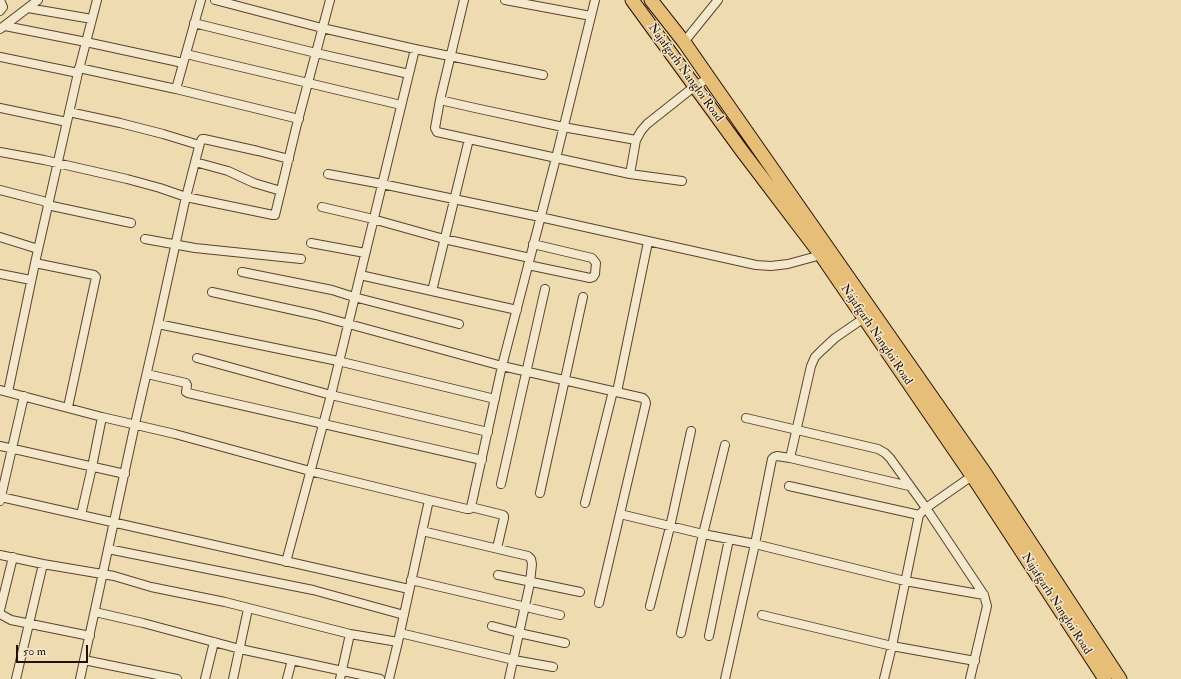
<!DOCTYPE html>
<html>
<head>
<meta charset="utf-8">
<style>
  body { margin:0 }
  #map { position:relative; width:1181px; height:679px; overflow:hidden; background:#eedbb0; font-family:"IM FELL Double Pica",serif }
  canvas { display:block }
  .scale { position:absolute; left:16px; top:645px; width:72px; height:18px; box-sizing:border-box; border:2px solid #261004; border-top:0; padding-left:5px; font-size:12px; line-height:14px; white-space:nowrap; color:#261004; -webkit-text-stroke:3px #f4e8cc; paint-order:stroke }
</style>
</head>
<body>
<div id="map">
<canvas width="1181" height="679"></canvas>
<div class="scale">50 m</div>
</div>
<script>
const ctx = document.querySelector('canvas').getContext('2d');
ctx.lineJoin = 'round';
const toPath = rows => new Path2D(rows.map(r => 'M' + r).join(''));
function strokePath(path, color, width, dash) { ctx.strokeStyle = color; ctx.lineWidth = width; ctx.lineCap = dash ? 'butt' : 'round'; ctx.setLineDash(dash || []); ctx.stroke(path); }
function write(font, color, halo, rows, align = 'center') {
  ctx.font = font + ' "IM FELL Double Pica",serif'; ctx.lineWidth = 3; ctx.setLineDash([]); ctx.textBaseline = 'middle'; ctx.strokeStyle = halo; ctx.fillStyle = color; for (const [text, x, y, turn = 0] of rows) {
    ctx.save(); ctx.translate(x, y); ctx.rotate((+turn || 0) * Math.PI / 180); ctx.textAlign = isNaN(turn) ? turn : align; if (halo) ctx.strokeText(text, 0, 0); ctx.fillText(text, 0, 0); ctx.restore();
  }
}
const street = toPath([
  [0,0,3,7,0,11],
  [215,0,322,28,415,49,543,75],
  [464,0,440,100,435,128,437,132,630,174,682,181],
  [505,0,591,16],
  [595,0,556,158,502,366,643,398,645,400,646,403,599,603],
  [28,8,92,19],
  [194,23,316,53,409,74],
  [5,26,86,42,183,63],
  [0,29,38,0],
  [684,42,718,0],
  [186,54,401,105],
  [0,57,78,73],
  [79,68,176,89,201,0],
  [176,89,299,119],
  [440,100,475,108,563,127,636,140,641,131,647,124,695,86,709,78],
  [0,108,67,122],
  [69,112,120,123,163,134,199,145],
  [0,152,44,160,127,179,160,188,186,197,273,215,275,215,296,128,330,0],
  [195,162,228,171,254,183,281,191],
  [328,174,382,184,540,217,756,265,771,266,788,264,821,255],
  [630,174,636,140],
  [0,190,43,201,52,206,131,223],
  [322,207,369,218,444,239,530,258],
  [0,237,38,249],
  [145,239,195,248,301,259],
  [311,243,365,253],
  [35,263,94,275,96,277,68,407],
  [528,265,590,278,593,277,595,274,596,263,592,258,533,244],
  [242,272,332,290,354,297,459,324],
  [0,274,31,280],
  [360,275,517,310],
  [432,291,469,139],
  [212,292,316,315,502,366,471,507,470,509,467,509,429,500,398,642,350,634,340,679],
  [158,324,185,201,200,143,202,139,204,139,258,151,289,159],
  [197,358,331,395,488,432],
  [147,374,186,383,187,385,186,392,188,393,482,460],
  [0,390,102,417,175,434,310,471,429,500],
  [8,392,35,263,78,73,97,0],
  [617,392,648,242],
  [746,418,878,449,885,453,890,458,926,508,984,595,987,606,970,679],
  [0,446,125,474],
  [790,458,909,486],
  [501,484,545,289],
  [789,486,919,515],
  [540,493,583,297],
  [1,497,409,589],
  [0,501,24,396],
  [585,503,613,391],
  [471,507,503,515,504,516,504,518,497,548],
  [620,514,703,534,755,544,905,581,984,595],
  [81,515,92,467,102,417],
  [422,531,528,556,531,559,532,564,530,583,509,679],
  [108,549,313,590,404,615],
  [0,555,43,564,114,576,151,587,225,602,350,634],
  [286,562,331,395,415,49],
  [498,575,580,592],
  [411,580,560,615],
  [650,606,670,527,691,431],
  [0,610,13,557],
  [95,612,143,623,240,649,380,679],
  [0,614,11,620,90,636],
  [762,615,892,646,975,661],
  [492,626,519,633,565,643],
  [400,633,514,660,553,667],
  [681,633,703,534,725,445],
  [709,636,729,539],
  [84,660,177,679],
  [16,679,43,564],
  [80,679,135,424,158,324,338,361,495,399],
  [205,679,214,642],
  [233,679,248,609],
  [287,679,292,660],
  [389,679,398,642],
  [725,679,755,544,772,459,774,457,777,456,790,458,811,366,815,357,821,351,835,338,867,316],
  [884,679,892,646,919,515,926,508,972,476]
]);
const primary = toPath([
  [632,0,742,151,821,255,975,480,1105,679],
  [651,0,684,42,709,78,985,473,1120,679]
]);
strokePath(street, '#58432f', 10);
strokePath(primary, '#261004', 15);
strokePath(street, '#f4e8cc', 8);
strokePath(primary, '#e7be78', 13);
write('12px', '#261004', '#f4e8cc', [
  ["Najafgarh Nangloi Road",685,73,54],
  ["Najafgarh Nangloi Road",876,335,56],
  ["Najafgarh Nangloi Road",1056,604,57]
]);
</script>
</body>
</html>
